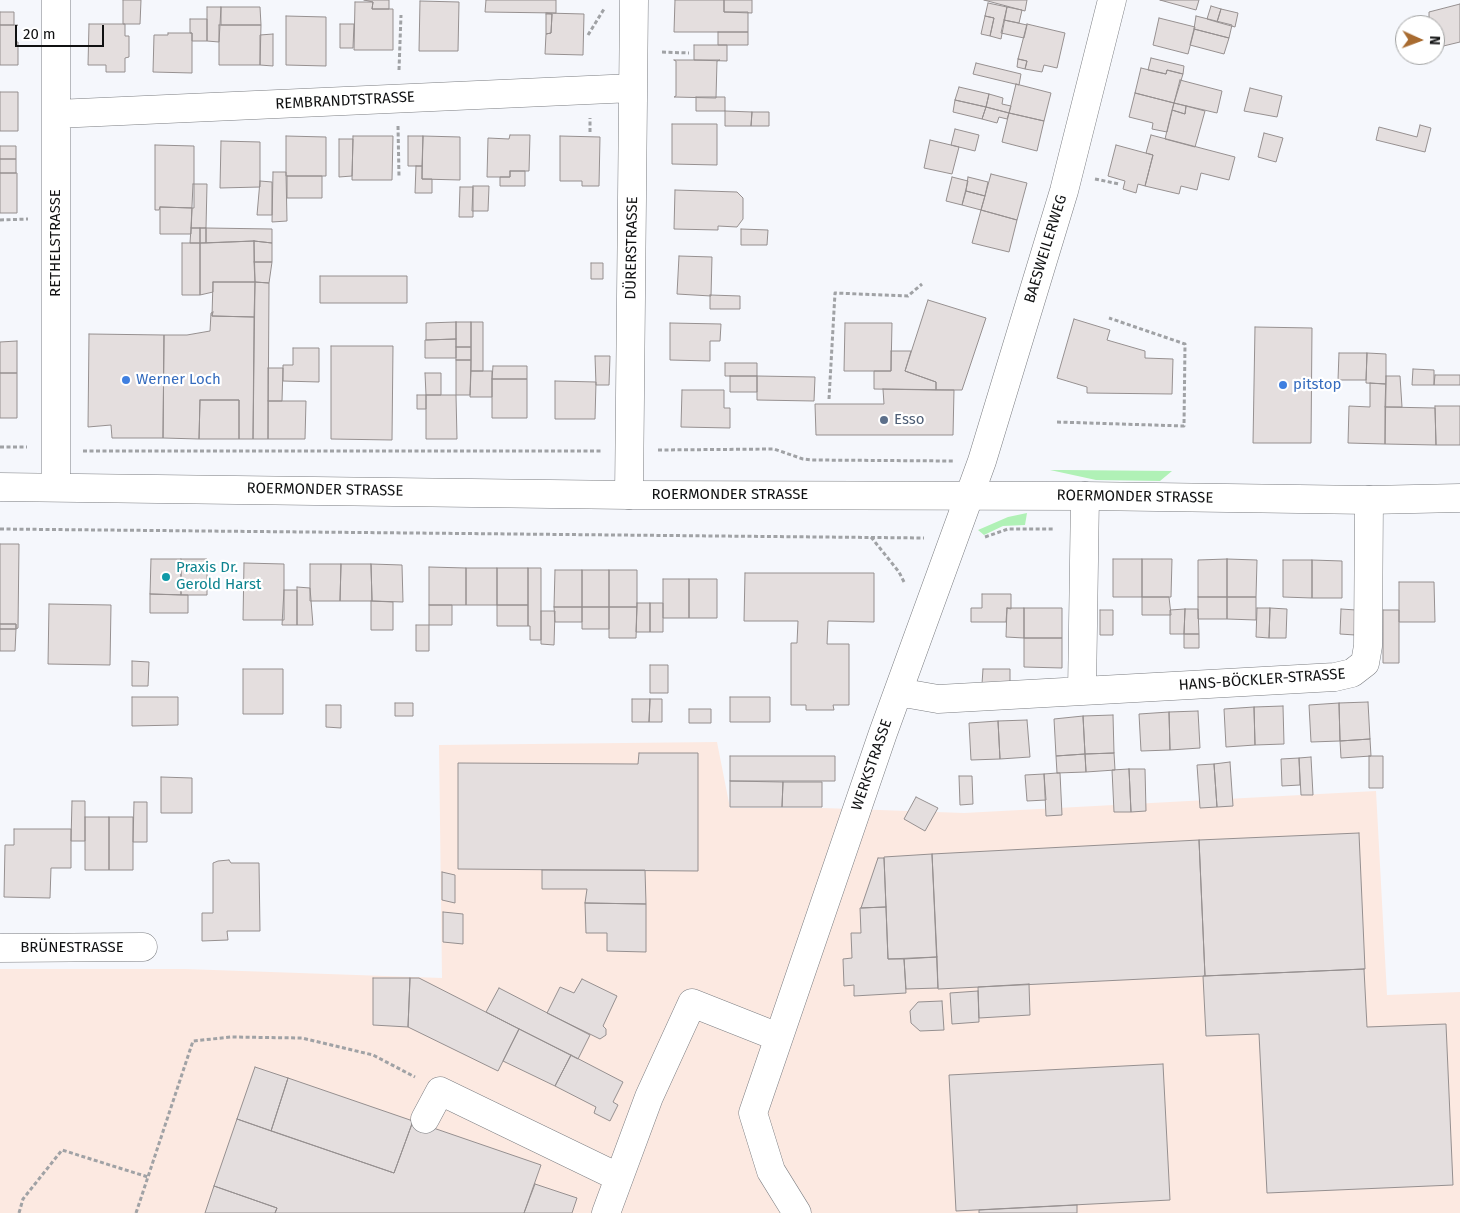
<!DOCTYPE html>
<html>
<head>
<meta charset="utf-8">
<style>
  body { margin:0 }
  #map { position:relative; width:1460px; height:1213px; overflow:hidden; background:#f5f7fc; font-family:"Fira Sans",sans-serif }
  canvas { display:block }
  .north { position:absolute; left:1395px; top:15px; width:50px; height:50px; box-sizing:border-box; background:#fff; border:1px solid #9fa0a0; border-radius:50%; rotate:92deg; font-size:14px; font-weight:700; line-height:20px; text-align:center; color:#101112 }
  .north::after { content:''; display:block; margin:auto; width:18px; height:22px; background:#a86b30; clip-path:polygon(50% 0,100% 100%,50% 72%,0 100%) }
  .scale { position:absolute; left:15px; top:25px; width:89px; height:22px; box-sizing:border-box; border:2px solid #101112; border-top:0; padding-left:6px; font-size:15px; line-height:18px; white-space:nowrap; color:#101112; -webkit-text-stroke:4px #fff; paint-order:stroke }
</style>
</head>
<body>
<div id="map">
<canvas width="1460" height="1213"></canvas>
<div class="north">N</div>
<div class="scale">20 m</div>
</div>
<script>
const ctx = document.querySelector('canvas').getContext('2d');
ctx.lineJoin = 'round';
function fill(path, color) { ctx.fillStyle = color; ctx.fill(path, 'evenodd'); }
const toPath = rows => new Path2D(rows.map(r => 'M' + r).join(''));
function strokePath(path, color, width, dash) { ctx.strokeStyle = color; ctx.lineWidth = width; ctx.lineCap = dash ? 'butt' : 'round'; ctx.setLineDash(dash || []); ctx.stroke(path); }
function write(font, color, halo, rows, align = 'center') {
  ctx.font = font + ' "Fira Sans",sans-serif'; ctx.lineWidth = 4.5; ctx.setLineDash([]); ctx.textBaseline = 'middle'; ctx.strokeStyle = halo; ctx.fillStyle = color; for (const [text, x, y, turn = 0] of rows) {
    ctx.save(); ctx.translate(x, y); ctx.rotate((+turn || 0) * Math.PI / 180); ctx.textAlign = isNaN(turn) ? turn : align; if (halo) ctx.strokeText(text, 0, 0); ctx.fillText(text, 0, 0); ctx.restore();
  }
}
fill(toPath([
  [717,742,730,808,823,808,964,813,1376,791,1387,995,1460,992,1460,1213,0,1213,0,969,185,969,442,978,439,745]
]), '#fce9e1');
fill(toPath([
  [1050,470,1063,470,1172,471,1160,481,1096,480],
  [1027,513,1025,525,1003,526,984,535,978,530,1008,517]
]), '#b0f1b6');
const building = toPath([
  [123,0,141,0,140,24,123,24,123,0],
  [364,0,389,0,389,9,372,9,373,2,364,0],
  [486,0,556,0,556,13,485,12,486,0],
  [675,0,724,0,724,12,748,12,748,32,674,32,675,0],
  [724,0,752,0,752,13,724,12,724,0],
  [984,0,1027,0,1025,11,984,0],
  [1160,0,1199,0,1196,10,1160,0],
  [420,1,459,2,458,51,419,51,420,1],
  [355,2,373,2,372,9,393,9,393,50,354,50,355,2],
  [988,3,1007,7,1001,39,990,36,994,18,985,16,988,3],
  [1460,4,1460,42,1435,48,1435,25,1429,25,1429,12,1460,4],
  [1211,6,1221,9,1217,22,1207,19,1211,6],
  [207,7,221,7,219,42,207,41,207,7],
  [221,7,260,7,261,25,221,25,221,7],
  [1007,7,1022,10,1019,23,1004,20,1007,7],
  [1221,9,1238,13,1235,27,1217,22,1221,9],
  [0,12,14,12,14,25,0,25,0,12],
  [546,13,584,14,583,55,545,54,546,34,551,33,552,14,546,13],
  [546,14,552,14,551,33,546,34,546,14],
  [286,16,326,17,326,66,286,65,286,16],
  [985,16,994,18,990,36,981,34,985,16],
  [1196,16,1232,25,1229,38,1194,29,1196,16],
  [1159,18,1195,27,1188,54,1153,45,1159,18],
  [190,19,207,19,207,41,192,41,192,33,190,33,190,19],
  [1004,20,1027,25,1024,38,1001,33,1004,20],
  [89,24,125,24,125,36,129,36,129,57,125,58,125,72,106,72,106,65,88,65,89,24],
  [340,24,354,24,353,48,340,48,340,24],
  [1027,24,1065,33,1057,68,1044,65,1042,72,1025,69,1027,61,1018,59,1027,24],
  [0,25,18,25,16,27,16,42,18,42,18,65,0,65,0,25],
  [219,25,261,25,260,65,219,65,219,25],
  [1194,29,1229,38,1224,54,1190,45,1194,29],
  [718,32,748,32,748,45,718,45,718,32],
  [168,33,192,33,192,73,153,72,154,35,168,35,168,33],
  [273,34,273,66,260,65,260,35,273,34],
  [694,45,727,45,727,61,694,60,694,45],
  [1151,58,1184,66,1183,74,1167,70,1166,74,1148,70,1151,58],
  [1018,59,1027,61,1025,69,1017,67,1018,59],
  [674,60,720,60,717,61,716,98,674,97,676,96,676,61,674,60],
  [976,63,1021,74,1019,85,973,74,976,63],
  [1141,68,1166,74,1167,70,1183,74,1174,103,1135,93,1141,68],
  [1180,80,1222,91,1217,113,1174,103,1180,80],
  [1016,84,1051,93,1044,121,1009,113,1016,84],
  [959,87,989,94,986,107,955,100,959,87],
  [1250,88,1282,96,1277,117,1244,111,1250,88],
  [0,92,18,92,18,131,0,131,0,92],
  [1135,93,1174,103,1167,132,1152,129,1153,123,1129,117,1135,93],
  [989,94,1003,98,1002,104,1011,106,1009,113,986,107,989,94],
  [696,97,725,97,725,111,696,111,696,97],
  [955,100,986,107,982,119,953,112,955,100],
  [1174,103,1186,106,1185,114,1172,110,1174,103],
  [1186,106,1205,111,1195,147,1165,139,1172,110,1185,114,1186,106],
  [986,107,1009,113,1007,119,999,117,997,123,982,119,986,107],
  [725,111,752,112,751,126,725,126,725,111],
  [752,112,769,112,769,126,751,126,752,112],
  [1009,113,1044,121,1037,151,1002,142,1009,113],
  [672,124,717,124,717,165,672,164,672,124],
  [1420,125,1431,128,1425,152,1376,140,1379,127,1417,137,1420,125],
  [955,129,979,135,975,151,951,145,955,129],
  [1264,133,1283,138,1276,162,1258,157,1264,133],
  [510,135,530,135,529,171,510,171,510,177,487,177,488,138,509,139,510,135],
  [1151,135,1235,157,1229,180,1201,173,1197,190,1181,186,1179,194,1145,186,1153,155,1146,153,1151,135],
  [286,136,326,137,326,176,286,176,286,136],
  [353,136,393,136,392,180,352,180,353,136],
  [408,136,423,136,422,166,408,166,408,136],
  [423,136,460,137,460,180,422,179,423,136],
  [560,136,600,137,599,186,582,186,582,181,560,181,560,136],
  [339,139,353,139,352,176,339,177,339,139],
  [930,140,959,147,952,174,924,168,930,140],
  [221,141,260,142,260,187,220,188,221,141],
  [155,145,194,146,194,208,160,207,159,210,155,210,155,145],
  [1116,145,1153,155,1145,186,1138,184,1136,193,1123,189,1125,181,1108,176,1116,145],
  [0,146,16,146,16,159,0,159,0,146],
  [0,159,16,159,16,173,0,173,0,159],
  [416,166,422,166,422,179,432,179,432,193,415,193,416,166],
  [510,171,525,171,525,186,500,186,500,177,510,177,510,171],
  [273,172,286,172,287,221,272,222,273,172],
  [0,173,17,173,17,213,0,213,0,173],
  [991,174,1027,183,1017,220,981,210,991,174],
  [287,176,322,176,322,198,287,198,287,176],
  [952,177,968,181,962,205,946,201,952,177],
  [968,177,988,182,985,196,966,191,968,177],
  [260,181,272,182,272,215,257,215,260,181],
  [193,184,207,184,206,228,191,228,193,184],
  [473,186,489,186,488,211,472,211,473,186],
  [460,187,473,187,473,217,459,217,460,187],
  [675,190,737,192,743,198,743,219,737,227,718,226,718,230,674,229,675,190],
  [966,191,985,196,981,210,962,205,966,191],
  [160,207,192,208,191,234,160,234,160,207],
  [981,210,1017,220,1009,252,972,243,981,210],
  [191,228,200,228,200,243,190,243,191,228],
  [200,228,206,228,206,243,200,243,200,228],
  [206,228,272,229,272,243,254,241,206,243,206,228],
  [741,229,768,230,767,245,741,245,741,229],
  [254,241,272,243,272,262,254,262,254,241],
  [254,241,255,282,213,282,213,292,200,295,200,243,254,241],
  [182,243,200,243,200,295,182,295,182,243],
  [679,256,712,257,711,296,677,294,679,256],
  [254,262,272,262,269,283,255,282,254,262],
  [591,263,603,263,603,279,591,279,591,263],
  [320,276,407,276,407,303,320,303,320,276],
  [213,282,255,282,254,317,212,316,213,282],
  [255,282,269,283,268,439,253,439,255,282],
  [710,295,740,296,740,309,710,309,710,295],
  [928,300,986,318,962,390,936,390,936,382,905,371,928,300],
  [213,312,212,316,254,317,253,439,239,439,239,400,200,400,199,439,163,438,164,335,187,335,210,331,211,313,213,312],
  [1074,319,1110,330,1107,340,1145,351,1145,358,1173,359,1172,394,1087,393,1087,387,1057,378,1074,319],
  [456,322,456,339,426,340,426,323,456,322],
  [456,322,471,322,471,347,456,347,456,322],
  [471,322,483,322,483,371,471,371,471,322],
  [670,323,721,324,720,341,710,341,710,361,670,360,670,323],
  [845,323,892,323,891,371,844,371,845,323],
  [1255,327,1312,328,1311,443,1253,443,1255,327],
  [89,334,164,335,163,438,112,438,111,425,88,427,89,334],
  [456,339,456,358,425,358,425,340,456,339],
  [17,341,17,373,0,373,0,342,17,341],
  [331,346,393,346,392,440,331,439,331,346],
  [456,347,471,347,471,360,456,360,456,347],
  [293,348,319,348,319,382,283,381,283,365,293,365,293,348],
  [891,351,911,351,905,371,936,382,936,390,874,389,874,371,891,371,891,351],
  [1339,353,1367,353,1366,380,1338,380,1339,353],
  [1367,353,1386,354,1386,384,1366,383,1367,353],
  [595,356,610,356,609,385,596,385,595,356],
  [456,360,471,360,470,395,456,395,456,360],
  [725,363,757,363,757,376,725,376,725,363],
  [493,366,527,366,527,379,492,379,493,366],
  [268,368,283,368,282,401,268,401,268,368],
  [1413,369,1434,370,1434,385,1412,385,1413,369],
  [471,371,492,371,492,397,470,397,471,371],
  [0,373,17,373,17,418,0,418,0,373],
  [425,373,441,373,441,395,426,395,425,373],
  [1435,375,1460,375,1460,385,1434,385,1435,375],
  [730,376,757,376,757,392,730,392,730,376],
  [757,376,815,377,814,401,757,400,757,376],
  [1386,376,1400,376,1402,407,1385,407,1386,376],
  [492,379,527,379,527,418,492,418,492,379],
  [555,381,596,382,595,419,555,419,555,381],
  [1370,383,1386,384,1385,444,1348,443,1349,406,1370,407,1370,383],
  [883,389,954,390,953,435,816,435,815,404,884,404,883,389],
  [682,390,724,390,724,408,730,408,730,428,681,427,682,390],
  [417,395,426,395,426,409,417,409,417,395],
  [426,395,456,395,457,439,426,439,426,395],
  [200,400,239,400,239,439,199,439,200,400],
  [268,401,306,401,305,439,268,439,268,401],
  [1435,406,1460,406,1460,445,1436,445,1435,406],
  [1385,407,1435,408,1436,445,1385,444,1385,407],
  [0,544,19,544,18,628,16,629,16,624,0,624,0,544],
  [151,559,181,559,181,595,150,594,151,559],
  [181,559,207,559,207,595,181,595,181,559],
  [1113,559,1142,559,1142,597,1113,597,1113,559],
  [1142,559,1172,559,1171,597,1142,597,1142,559],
  [1227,559,1257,560,1256,597,1227,597,1227,559],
  [1227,559,1227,597,1198,597,1198,560,1227,559],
  [1283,560,1312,560,1312,598,1283,597,1283,560],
  [1312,560,1342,561,1342,598,1312,598,1312,560],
  [244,563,284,564,284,620,243,620,244,563],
  [310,564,341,564,340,601,310,601,310,564],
  [341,564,371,564,372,601,340,601,341,564],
  [371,564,402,565,403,602,372,601,371,564],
  [429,567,466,568,466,605,429,605,429,567],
  [466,568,497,568,497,605,466,605,466,568],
  [497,568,528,568,528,605,497,605,497,568],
  [528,568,541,568,541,640,530,640,530,626,528,626,528,568],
  [555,570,582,570,582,607,554,607,555,570],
  [582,570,609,570,609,607,582,607,582,570],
  [609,570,637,570,637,607,609,607,609,570],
  [745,573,874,573,874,622,828,621,827,644,849,644,849,705,833,705,834,710,806,710,806,705,791,705,791,643,797,643,798,621,744,621,745,573],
  [663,579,689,579,689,618,663,618,663,579],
  [689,579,717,579,717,618,689,618,689,579],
  [1399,582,1434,582,1435,622,1399,622,1399,582],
  [297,587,310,588,313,625,297,625,297,587],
  [284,590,297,590,297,625,282,625,284,590],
  [150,594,188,595,188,613,150,613,150,594],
  [982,594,1011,594,1011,609,1007,608,1006,622,971,622,971,608,982,608,982,594],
  [1142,597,1169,597,1171,615,1142,615,1142,597],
  [1198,597,1227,597,1227,619,1198,619,1198,597],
  [1227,597,1256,597,1256,620,1227,619,1227,597],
  [371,601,393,602,393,630,371,630,371,601],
  [637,603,650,603,650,632,636,632,637,603],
  [650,603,663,603,663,632,650,632,650,603],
  [49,604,111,605,110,665,48,664,49,604],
  [429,605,452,605,452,625,429,625,429,605],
  [497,605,528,605,528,626,497,626,497,605],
  [554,607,582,607,582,622,555,622,554,607],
  [582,607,609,607,609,629,582,629,582,607],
  [609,607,637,607,636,638,609,638,609,607],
  [1007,608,1024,608,1024,638,1006,637,1007,608],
  [1024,608,1062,608,1062,638,1024,638,1024,608],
  [1257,608,1270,608,1269,638,1256,637,1257,608],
  [1270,608,1287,609,1286,638,1269,638,1270,608],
  [1185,609,1184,634,1170,634,1170,610,1185,609],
  [1185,609,1198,609,1199,634,1184,634,1185,609],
  [1341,609,1356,610,1355,635,1340,634,1341,609],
  [1100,610,1113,610,1113,635,1100,635,1100,610],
  [1383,610,1399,610,1399,663,1383,663,1383,610],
  [541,611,555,611,554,645,541,644,541,611],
  [0,624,16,624,16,629,0,629,0,624],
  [416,625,429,625,429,651,416,651,416,625],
  [0,629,16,629,15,651,0,651,0,629],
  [1184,634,1199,634,1199,648,1184,648,1184,634],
  [1024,638,1062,638,1062,668,1024,667,1024,638],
  [132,661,149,662,148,686,132,686,132,661],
  [650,665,668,665,668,693,650,693,650,665],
  [243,669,283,669,283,714,243,714,243,669],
  [983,669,1010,669,1010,683,982,684,983,669],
  [132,697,178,697,178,725,132,726,132,697],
  [730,697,770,697,770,722,730,722,730,697],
  [632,699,650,699,649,722,632,722,632,699],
  [650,699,662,699,662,722,649,722,650,699],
  [1368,702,1370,739,1340,741,1339,703,1368,702],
  [395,703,413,703,413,716,395,716,395,703],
  [1339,703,1340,741,1311,742,1309,705,1339,703],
  [326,705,341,705,341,728,326,727,326,705],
  [1283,706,1284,744,1255,745,1254,707,1283,706],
  [1254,707,1255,745,1226,747,1224,709,1254,707],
  [689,709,711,709,711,723,689,723,689,709],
  [1198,711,1200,748,1170,750,1169,712,1198,711],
  [1169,712,1170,750,1141,751,1139,714,1169,712],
  [1113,715,1114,753,1085,754,1083,716,1113,715],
  [1083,716,1085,754,1056,756,1054,719,1083,716],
  [1027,720,1030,757,1000,759,998,721,1027,720],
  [998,721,1000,759,971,760,969,723,998,721],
  [1370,739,1371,756,1341,758,1340,741,1370,739],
  [639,753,698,753,698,871,458,869,458,763,638,764,639,753],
  [1114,753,1115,770,1086,772,1085,754,1114,753],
  [1085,754,1086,772,1057,773,1056,756,1085,754],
  [730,756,835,756,835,781,730,781,730,756],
  [1369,756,1383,756,1383,788,1369,788,1369,756],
  [1311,757,1313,795,1301,795,1299,758,1311,757],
  [1299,758,1300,785,1282,786,1281,759,1299,758],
  [1230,762,1233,806,1217,807,1214,764,1230,762],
  [1214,764,1217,807,1200,808,1197,765,1214,764],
  [1129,769,1145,769,1146,811,1131,812,1129,769],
  [1129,769,1131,812,1114,812,1112,770,1129,769],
  [1057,773,1060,773,1062,815,1046,816,1044,774,1057,773],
  [1044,774,1046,800,1027,801,1025,775,1044,774],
  [959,776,972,776,973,804,960,805,959,776],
  [161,777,192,778,192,813,161,813,161,777],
  [730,781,783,782,782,807,730,807,730,781],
  [783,782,822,782,822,807,782,807,783,782],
  [916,797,938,808,925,831,904,819,916,797],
  [72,801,85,801,85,841,71,841,72,801],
  [134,802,147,802,147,842,133,842,134,802],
  [85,817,109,817,109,870,85,870,85,817],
  [109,817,133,817,133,870,109,870,109,817],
  [14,829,71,829,71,868,51,868,50,898,4,897,5,845,14,845,14,829],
  [1359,833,1365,969,1205,976,1199,840,1359,833],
  [1199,840,1205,976,938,989,932,854,1199,840],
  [932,854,937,957,888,959,884,857,932,854],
  [878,858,884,858,886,907,861,908,878,858],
  [229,860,231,863,259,863,260,931,227,931,228,940,202,941,202,913,213,913,213,863,218,861,229,860],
  [542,870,645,870,646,904,585,903,587,889,542,889,542,870],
  [442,872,455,875,455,903,442,900,442,872],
  [585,903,646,904,646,952,607,951,607,933,586,933,585,903],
  [886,907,888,959,904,959,906,993,854,996,854,985,844,986,843,959,852,958,851,933,861,933,860,908,886,907],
  [443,912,463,914,463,944,443,942,443,912],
  [937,957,938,988,906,989,904,959,937,957],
  [1364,969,1367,1027,1446,1024,1453,1185,1267,1193,1259,1034,1206,1036,1203,976,1364,969],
  [373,978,410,978,408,1027,373,1025,373,978],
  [410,978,419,978,519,1029,498,1071,408,1027,410,978],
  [582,979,617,996,603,1026,606,1029,606,1035,600,1039,547,1013,560,987,574,993,582,979],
  [1029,984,1030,1015,979,1018,978,987,1029,984],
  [499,988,590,1035,578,1059,486,1012,499,988],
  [978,991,979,1022,952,1024,950,993,978,991],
  [942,1001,944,1030,920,1031,911,1023,910,1011,918,1002,942,1001],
  [519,1029,571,1055,555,1086,503,1061,519,1029],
  [571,1055,623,1082,613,1102,618,1105,610,1121,594,1113,596,1107,555,1086,571,1055],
  [1163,1064,1170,1200,956,1211,949,1075,1163,1064],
  [255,1067,288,1078,271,1131,237,1119,255,1067],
  [288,1078,413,1121,394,1173,271,1131,288,1078],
  [237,1119,394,1173,413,1121,541,1165,524,1213,275,1213,277,1208,214,1186,237,1119],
  [535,1184,577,1198,572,1213,524,1213,535,1184],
  [214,1186,277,1208,275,1213,205,1213,214,1186],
  [1077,1205,1077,1213,979,1213,979,1210,1077,1205]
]);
fill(building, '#e4dede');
strokePath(building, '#969090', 1);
const minor = toPath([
  [56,114,633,88],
  [56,486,56,0],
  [629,495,634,0],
  [1082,691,1085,496],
  [898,692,938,699,1335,677,1352,673,1365,663,1368,646,1369,500],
  [0,948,143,947],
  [425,1119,440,1091,618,1177],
  [606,1213,649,1097,692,1003,778,1037],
  [797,1213,771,1171,753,1113,883,733,982,461,1064,191,1112,0]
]);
const major = toPath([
  [0,487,629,495,1085,496,1369,500,1460,498]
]);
strokePath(minor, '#7c7e82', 29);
strokePath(major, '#7c7e82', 29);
strokePath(toPath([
  [588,35,604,9],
  [662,52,689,53],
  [399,70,401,15],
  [398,126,399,177],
  [590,132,590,118],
  [1095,179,1119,184],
  [0,220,28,219],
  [829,399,835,293,908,296,922,284],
  [1057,422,1184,426,1185,344,1109,318],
  [0,447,27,447],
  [658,450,774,449,803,459,812,460,953,461],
  [83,451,602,451],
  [0,529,924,538],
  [871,537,899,572,905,584],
  [985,537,1008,529,1055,529],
  [19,1213,23,1199,62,1150,148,1177],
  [136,1213,193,1041,231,1037,302,1038,373,1055,415,1077]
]), '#a0a2a5', 3, [4, 2.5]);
strokePath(minor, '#fff', 28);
strokePath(major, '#fff', 28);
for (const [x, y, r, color] of [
  [126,380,5,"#3f7fe0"],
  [1283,385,5,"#3f7fe0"],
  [884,420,5,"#5c6f8a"],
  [166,577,5,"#0f9aa8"]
]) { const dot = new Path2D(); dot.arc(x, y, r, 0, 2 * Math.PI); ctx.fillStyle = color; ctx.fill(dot); strokePath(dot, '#fff', 2); }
write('15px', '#101112', '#fff', [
  ["REMBRANDTSTRASSE",345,101,-3],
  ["RETHELSTRASSE",56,243,-90],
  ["DÜRERSTRASSE",632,248,-89],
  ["BAESWEILERWEG",1046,249,-73],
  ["ROERMONDER STRASSE",325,490,1],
  ["ROERMONDER STRASSE",730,495],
  ["ROERMONDER STRASSE",1135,497,1],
  ["HANS-BÖCKLER-STRASSE",1262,680,-4],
  ["WERKSTRASSE",872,765,-71],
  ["BRÜNESTRASSE",72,948]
]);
write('15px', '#366cbe', '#fff', [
  ["Werner Loch",136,380],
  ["pitstop",1293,385]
], 'left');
write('15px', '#4e5e75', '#fff', [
  ["Esso",894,420]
], 'left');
write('15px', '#0d838f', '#fff', [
  ["Praxis Dr.",176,568],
  ["Gerold Harst",176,585]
], 'left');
</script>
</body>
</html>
